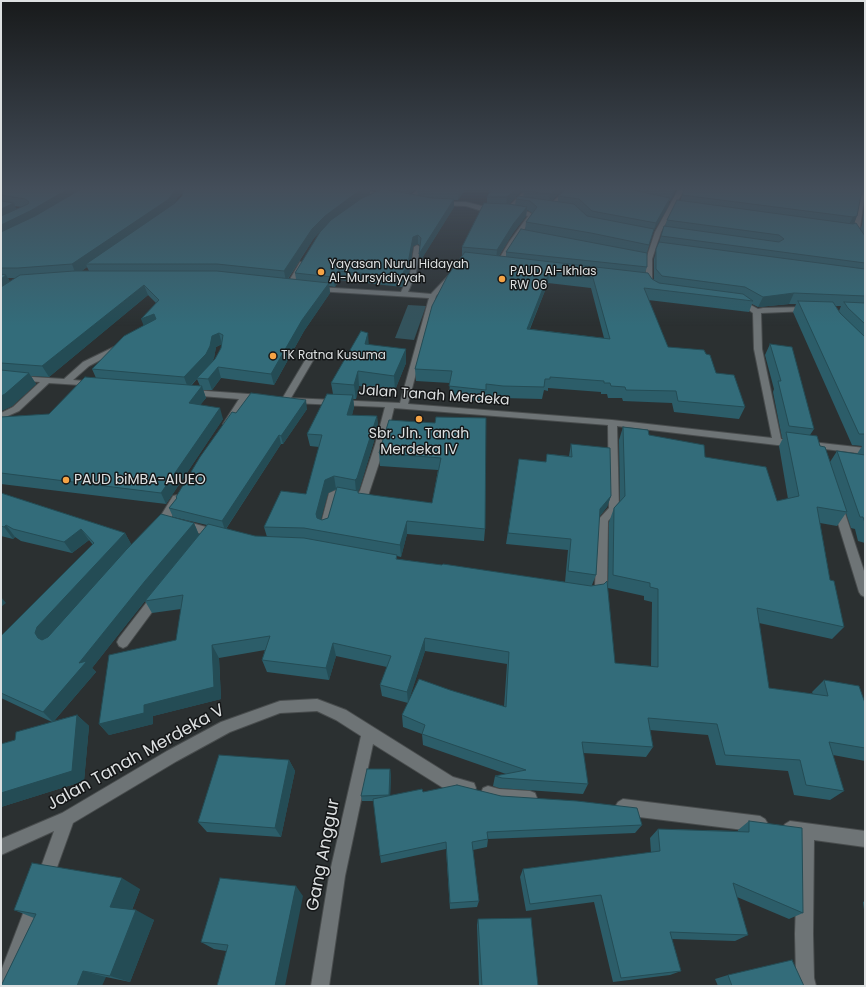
<!DOCTYPE html>
<html>
<head>
<meta charset="utf-8">
<style>
  body { margin:0 }
  #map { position:relative; width:866px; height:987px; overflow:hidden; background:#2b3031; font-family:Poppins,sans-serif }
  canvas { display:block }
  .frame { position:absolute; inset:0; border:2px solid #dde0e1; pointer-events:none }
</style>
</head>
<body>
<div id="map">
<canvas width="866" height="987"></canvas>
<div class="frame"></div>
</div>
<script>
const ctx = document.querySelector('canvas').getContext('2d');
ctx.lineJoin = 'round';
function fill(path, color) { ctx.fillStyle = color; ctx.fill(path, 'evenodd'); }
const toPath = rows => new Path2D(rows.map(r => 'M' + r).join(''));
function strokePath(path, color, width, dash) { ctx.strokeStyle = color; ctx.lineWidth = width; ctx.lineCap = dash ? 'butt' : 'round'; ctx.setLineDash(dash || []); ctx.stroke(path); }
function write(font, color, halo, rows, align = 'center') {
  ctx.font = font + ' Poppins,sans-serif'; ctx.lineWidth = 3; ctx.setLineDash([]); ctx.textBaseline = 'middle'; ctx.strokeStyle = halo; ctx.fillStyle = color; for (const [text, x, y, turn = 0] of rows) {
    ctx.save(); ctx.translate(x, y); ctx.rotate((+turn || 0) * Math.PI / 180); ctx.textAlign = isNaN(turn) ? turn : align; if (halo) ctx.strokeText(text, 0, 0); ctx.fillText(text, 0, 0); ctx.restore();
  }
}
fill(toPath([
  [408,305,426,306,414,340,395,338]
]), '#33535c');
const minor = toPath([
  [332,188,343,188,385,194,378,198,375,196,376,195,332,188],
  [421,188,427,188,412,199,399,196,402,194,409,196,421,188],
  [568,188,573,188,552,208,548,208,548,206,568,188],
  [679,188,685,188,661,232,652,259,652,280,655,287,650,288,646,280,646,259,655,232,679,188],
  [865,191,860,228,857,230,845,230,845,228,854,227,859,199,865,191],
  [522,193,527,194,512,209,529,212,534,216,515,242,501,265,497,265,496,264,509,242,528,216,505,210,522,193],
  [441,202,466,202,498,210,495,212,479,210,466,206,439,205,438,204,441,202],
  [417,245,420,247,416,273,408,292,431,294,448,276,453,277,436,296,408,404,612,420,772,438,754,349,753,313,738,302,737,301,740,299,758,309,763,308,807,307,811,309,807,311,761,313,762,349,781,439,794,440,799,443,794,446,777,445,617,426,619,509,608,521,607,587,599,595,595,597,588,595,586,592,588,589,595,585,598,520,609,508,608,425,394,408,385,445,368,496,363,501,359,502,338,498,330,527,329,530,321,530,320,527,329,493,336,490,357,494,360,491,375,445,385,407,292,403,283,401,282,399,310,352,314,350,318,352,291,398,400,403,429,298,317,291,314,289,317,287,401,292,410,273,414,247,417,245],
  [300,262,305,263,291,287,287,287,286,286,300,262],
  [118,345,121,345,125,347,89,366,73,380,96,382,97,384,96,386,49,383,19,411,1,419,1,413,13,407,40,382,1,379,1,375,64,379,83,362,118,345],
  [192,390,262,395,266,398,262,401,248,400,230,426,227,427,223,424,239,399,189,395,188,393,192,390],
  [812,442,865,448,865,454,809,447,807,445,809,443,812,442],
  [177,495,181,496,182,499,168,523,162,529,154,529,153,526,154,523,160,517,173,496,177,495],
  [838,503,842,504,843,507,865,574,865,597,861,595,859,592,833,507,834,504,838,503],
  [185,521,220,531,221,534,220,537,216,538,181,528,180,525,181,522,185,521],
  [157,592,161,594,163,597,161,600,127,646,123,648,119,646,117,642,119,638,153,594,157,592],
  [317,699,346,710,453,777,474,783,476,788,474,793,469,795,445,789,373,744,345,876,329,986,311,986,329,876,361,736,336,720,317,711,280,713,230,732,177,761,73,823,51,884,45,886,39,884,37,878,54,831,1,855,1,839,62,813,167,751,221,722,280,701,317,699],
  [488,786,499,789,530,791,535,793,537,798,535,803,530,805,499,803,483,798,481,793,483,788,488,786],
  [623,799,760,816,765,819,768,824,765,829,760,832,623,815,618,812,615,807,618,802,623,799],
  [790,821,865,831,865,847,814,840,813,934,814,978,816,986,798,986,796,978,795,934,798,838,785,834,782,829,785,824,790,821],
  [35,896,41,898,43,904,13,986,1,986,1,971,29,898,35,896]
]);
strokePath(minor, '#484c4d', 2);
fill(minor, '#6e7476');
fill(toPath([
  [1,188,466,188,458,200,454,200,454,207,419,263,419,254,420,246,418,244,413,246,409,273,402,287,339,280,335,287,329,286,330,293,304,331,274,385,221,378,212,390,203,390,206,398,200,405,223,419,166,504,1,484,1,417,49,414,96,378,92,369,143,326,156,303,148,295,49,377,31,376,36,384,12,406,1,411],
  [417,189,418,196,409,194],
  [370,190,378,191,370,195],
  [182,194,182,196,174,203,178,197],
  [15,206,22,207,16,209],
  [329,223,295,273,296,279,288,279,314,238,326,225],
  [87,267,89,271,81,271,83,270],
  [8,278,15,278,10,282],
  [222,344,221,348,215,359,211,364,214,358,216,347],
  [197,379,200,386,191,386],
  [489,188,566,188,551,201,558,202,558,196,567,188,679,188,677,189,675,189,674,195,670,201,669,201,668,207,653,232,647,253,647,267,645,273,654,280,654,259,664,226,665,226,667,220,680,201,682,195,865,188,865,190,861,194,854,224,860,229,862,225,865,202,865,543,858,541,855,529,851,528,846,513,837,526,820,523,830,580,844,627,832,639,759,623,769,688,813,694,812,692,824,680,865,703,865,761,833,755,844,791,830,800,794,795,788,771,716,765,708,735,650,730,653,747,646,757,583,753,588,784,583,794,499,788,493,786,495,776,506,774,423,745,422,734,403,727,402,715,408,703,382,696,380,685,387,667,336,656,329,680,267,672,262,660,265,650,219,658,221,699,153,716,153,724,109,735,99,724,176,640,181,609,152,613,145,601,92,668,96,672,54,721,77,715,89,726,84,781,1,807,1,744,15,740,52,722,1,698,1,636,93,545,89,540,72,553,21,541,15,537,13,539,1,536,1,493,125,533,131,544,47,638,194,523,199,535,207,525,173,517,169,508,176,499,176,497,236,413,307,409,283,444,281,444,226,529,255,536,267,537,264,527,306,494,319,447,310,446,307,434,333,394,331,383,369,344,406,363,395,390,359,386,356,399,353,399,354,407,352,415,377,416,378,428,359,490,358,491,358,494,432,503,438,470,380,466,379,453,435,423,485,529,484,541,407,534,401,557,397,556,397,559,565,582,568,550,506,544,519,459,546,462,547,454,569,456,571,444,611,496,607,507,599,517,596,575,592,585,615,663,651,666,652,602,644,600,644,596,608,588,609,522,614,508,620,501,619,440,623,427,649,435,705,457,777,501,788,499,779,446,783,438,782,438,773,392,774,389,765,355,770,344,814,429,810,435,820,446,830,462,837,451,857,454,862,446,852,445,793,312,796,304,789,304,758,307,752,304,749,312,648,300,668,347,706,354,716,373,745,407,739,419,674,412,672,403,623,401,622,398,608,398,607,394,601,394,601,392,548,388,548,391,544,390,542,399,502,398,486,395,485,402,449,397,450,383,416,381,415,369,462,257,462,247,487,203,487,197,491,188],
  [521,192,524,193,523,197,516,199,515,205,509,204],
  [527,210,529,211,532,213,526,222,525,230,506,252,506,257,499,256,513,233,526,216],
  [548,283,591,288,604,338,530,329],
  [835,306,841,306,839,311],
  [337,489,328,518,322,520,320,520,328,493],
  [425,651,507,664,504,707,409,699],
  [289,760,295,771,281,837,207,832,198,822],
  [391,774,390,796,423,792,501,796,642,825,635,833,488,839,487,847,473,850,479,901,477,907,450,909,446,849,381,863,380,856,374,801,362,801,361,796],
  [749,821,803,913,789,919,737,897,748,935,735,941,671,939,681,971,670,975,613,982,594,902,526,911,520,877,523,869,651,853,650,838,658,829,738,831,738,830],
  [140,889,132,910,154,920,130,982,106,977,1,986,34,918,14,910],
  [303,896,226,951,214,949,201,942],
  [865,901,865,917,863,902],
  [478,919,538,986,479,986,477,925],
  [728,975,804,986,718,986,715,979]
]), '#2c5d69');
fill(toPath([
  [70,188,89,188,1,237,1,225],
  [176,188,190,188,178,197,172,208,86,264,87,267,76,275,72,264],
  [368,188,370,188,370,196,357,202,326,225,314,238,286,281,284,271,312,229,325,216,356,193],
  [408,188,417,188,417,189,409,194],
  [461,188,466,188,458,200,459,191],
  [517,188,521,188,521,192,506,206,507,197],
  [558,188,566,188,549,203,550,194],
  [633,188,636,188,634,195,632,189],
  [675,188,674,195,670,201,673,192],
  [864,188,865,188,865,190,858,199,862,190],
  [670,198,668,207,653,232,656,223],
  [454,199,454,207,419,263,419,254],
  [14,203,18,213,1,220,1,209],
  [527,207,526,216,513,233,496,260,497,250,514,223],
  [857,216,853,226,848,226,853,217],
  [418,235,418,244,413,246,409,273,402,287,401,277,413,237],
  [338,271,339,280,335,287,333,277],
  [549,273,548,283,525,340,527,329],
  [6,275,12,285,1,293,1,279],
  [329,283,330,293,304,331,274,385,271,374,302,320],
  [144,285,148,295,49,377,42,366],
  [794,293,789,304,758,307,763,297],
  [154,314,158,324,145,329,141,319],
  [219,333,222,344,216,347,214,358,210,365,188,388,184,377,212,336],
  [368,333,369,347,365,344],
  [406,349,406,363,395,390,394,376],
  [218,367,221,378,212,390,208,379],
  [358,371,359,386,356,399,354,385],
  [29,373,36,384,12,406,1,411,1,396],
  [202,386,206,398,193,414,189,403],
  [353,395,354,407,349,427,347,415],
  [306,400,307,409,283,444,281,436],
  [220,408,223,419,166,504,161,493],
  [377,416,378,428,359,490,356,492,355,480],
  [279,435,281,444,225,530,222,521],
  [334,476,336,489,328,493,319,527,316,514,325,480],
  [611,496,607,507,596,520,600,509],
  [407,521,407,534,401,557,400,545],
  [194,523,199,535,152,592,92,668,96,672,53,722,43,712,79,663,145,581],
  [6,525,15,537,13,539,4,527],
  [81,529,89,540,72,553,64,542],
  [125,533,131,544,47,638,47,648,38,638,35,633,37,627],
  [1,597,6,603,1,607],
  [425,638,425,651,408,703,407,692],
  [333,643,336,656,329,680,326,668],
  [212,645,219,658,221,699,153,716,153,724,109,735,99,724,144,705],
  [77,715,89,726,84,781,1,807,1,793],
  [289,760,295,771,281,837,275,828],
  [390,769,391,774,390,801,389,795],
  [122,878,140,889,129,917,110,907],
  [296,886,303,896,285,986,275,986],
  [136,910,154,920,130,982,110,976],
  [83,971,106,977,102,986,77,986]
]), '#244c55');
const building = toPath([
  [1,188,70,188,30,211,1,225,1,216,28,204,29,202,25,199,1,195,1,188],
  [83,188,176,188,169,199,72,264,18,268,1,268,1,232,35,216,83,188],
  [186,188,368,188,356,193,325,216,312,229,284,271,217,264,86,264,175,203,182,196,183,191,186,188],
  [419,188,461,188,459,191,432,190,419,188],
  [492,188,517,188,507,197,487,197,492,188],
  [527,188,558,188,550,194,524,191,527,188],
  [567,188,633,188,632,189,633,190,670,198,656,223,592,211,579,199,558,196,567,188],
  [647,188,675,188,673,192,647,188],
  [685,188,864,188,862,190,857,216,853,217,682,195,685,188],
  [383,189,432,198,454,199,419,254,421,238,418,235,413,237,408,263,401,277,338,271,333,277,295,273,320,232,331,220,362,198,383,189],
  [518,196,574,204,587,216,654,229,649,245,591,233,526,222,537,207,530,201,516,199,518,196],
  [677,200,853,224,856,223,865,236,865,263,661,236,664,226,779,242,784,239,779,235,667,220,677,200],
  [1,201,14,203,1,209,1,201],
  [484,203,509,204,527,207,514,223,497,250,462,247,484,203],
  [521,229,647,253,647,267,506,252,521,229],
  [659,242,865,269,865,296,794,293,763,297,745,287,662,276,656,269,656,249,659,242],
  [465,252,648,273,652,279,659,283,743,294,753,301,644,288,668,347,704,350,706,354,710,355,716,373,734,375,745,407,678,401,676,391,626,390,625,387,611,386,610,383,604,383,604,381,550,377,550,379,545,379,544,387,503,386,486,384,486,390,449,386,452,371,415,369,432,306,448,275,465,252],
  [549,273,593,278,610,339,527,329,549,273],
  [74,271,217,271,329,283,302,320,271,374,218,367,208,379,197,378,215,359,221,348,223,335,219,333,212,336,210,346,206,354,184,377,92,369,124,336,156,319,154,314,141,319,159,300,144,285,42,366,1,363,1,287,20,275,74,271],
  [1,274,6,275,1,279,1,274],
  [798,301,833,302,840,313,865,337,865,434,859,434,798,301],
  [844,302,865,303,865,324,848,308,844,302],
  [361,331,368,333,365,344,406,349,394,376,358,371,354,385,331,383,361,331],
  [770,344,792,347,814,429,789,426,778,381,781,381,770,344],
  [1,370,29,373,5,394,1,396,1,370],
  [85,377,202,386,189,403,220,408,161,493,1,473,1,417,49,414,85,377],
  [251,393,306,400,281,436,279,435,222,521,169,508,177,498,176,497,200,457,232,412,236,413,251,393],
  [327,394,353,395,347,415,377,416,357,478,355,480,334,476,325,480,316,514,317,518,322,520,328,518,337,487,358,491,358,493,432,503,441,458,379,453,389,420,435,423,436,417,486,418,485,529,407,521,400,545,304,528,264,527,281,491,306,494,322,435,307,434,327,394],
  [623,427,648,430,649,435,704,445,705,457,766,467,777,501,799,496,786,432,817,436,820,446,825,447,847,512,817,507,830,580,834,581,844,627,757,608,769,688,828,696,824,680,859,686,865,703,865,748,829,742,844,791,806,785,800,760,725,755,717,724,648,718,653,747,582,742,588,784,502,778,495,776,526,770,422,734,425,725,402,715,419,679,450,690,506,707,509,652,425,638,407,692,380,685,391,656,333,643,326,668,262,660,270,636,212,645,214,687,144,705,144,713,99,724,109,655,176,640,183,595,145,601,208,524,255,536,304,538,397,555,396,559,442,565,443,564,591,586,604,584,607,581,615,663,658,667,658,589,650,587,650,583,613,575,614,508,625,496,623,427],
  [571,444,610,448,611,496,600,509,596,575,568,571,571,539,508,533,519,459,546,462,547,454,572,457,571,444],
  [837,451,865,455,865,523,863,517,860,517,837,451],
  [1,493,125,533,37,627,35,633,38,638,42,640,48,637,126,550,161,514,194,523,145,581,79,663,87,661,43,712,1,693,1,636,94,543,81,529,64,542,13,529,6,525,4,527,1,526,1,493],
  [77,715,72,771,1,793,1,744,15,740,16,732,77,715],
  [219,755,289,760,275,828,198,822,219,755],
  [367,769,390,769,389,795,361,796,367,769],
  [457,785,501,796,577,801,637,808,642,825,487,832,488,839,472,842,479,901,450,903,446,842,380,856,373,799,422,789,423,792,457,785],
  [749,821,802,828,803,913,733,883,748,935,670,932,681,971,621,978,601,895,530,904,523,869,660,851,658,829,749,832,749,821],
  [32,863,122,878,110,907,136,910,110,976,83,971,77,986,1,986,36,914,14,910,32,863],
  [220,878,296,886,275,986,217,986,228,945,201,942,220,878],
  [531,918,538,986,482,986,478,919,531,918],
  [792,960,804,986,732,986,728,975,792,960]
]);
fill(building, '#336c7a');
strokePath(building, '#244c55', 1);
const sky = ctx.createLinearGradient(0, 0, 0, 326);
sky.addColorStop(0, '#181a1b');
sky.addColorStop(0.58, '#444e5a');
sky.addColorStop(1, '#444e5a00');
ctx.fillStyle = sky;
ctx.fillRect(0, 0, 866, 326);
for (const [x, y, r, color] of [
  [321,272,4,"#f5a345"],
  [502,279,4,"#f5a345"],
  [273,356,4,"#f5a345"],
  [419,419,4,"#f5a345"],
  [66,480,4,"#f5a345"]
]) { const dot = new Path2D(); dot.arc(x, y, r, 0, 2 * Math.PI); ctx.fillStyle = color; ctx.fill(dot); strokePath(dot, '#151718', 1.5); }
write('12px', '#dde0e1', '#151718', [
  ["Yayasan Nurul Hidayah",329,265],
  ["Al-Mursyidiyyah",329,279],
  ["PAUD Al-Ikhlas",510,272],
  ["RW 06",510,286],
  ["TK Ratna Kusuma",281,356]
], 'left');
write('14px', '#dde0e1', '#151718', [
  ["Jalan Tanah Merdeka",434,396,4]
]);
write('14px', '#dde0e1', '#151718', [
  ["Sbr. Jln. Tanah",419,434],
  ["Merdeka IV",419,450],
  ["PAUD biMBA-AIUEO",74,480,"left"]
]);
write('17px', '#dde0e1', '#151718', [
  ["Jalan Tanah Merdeka V",136,758,-29],
  ["Gang Anggur",324,855,-79]
]);
</script>
</body>
</html>
